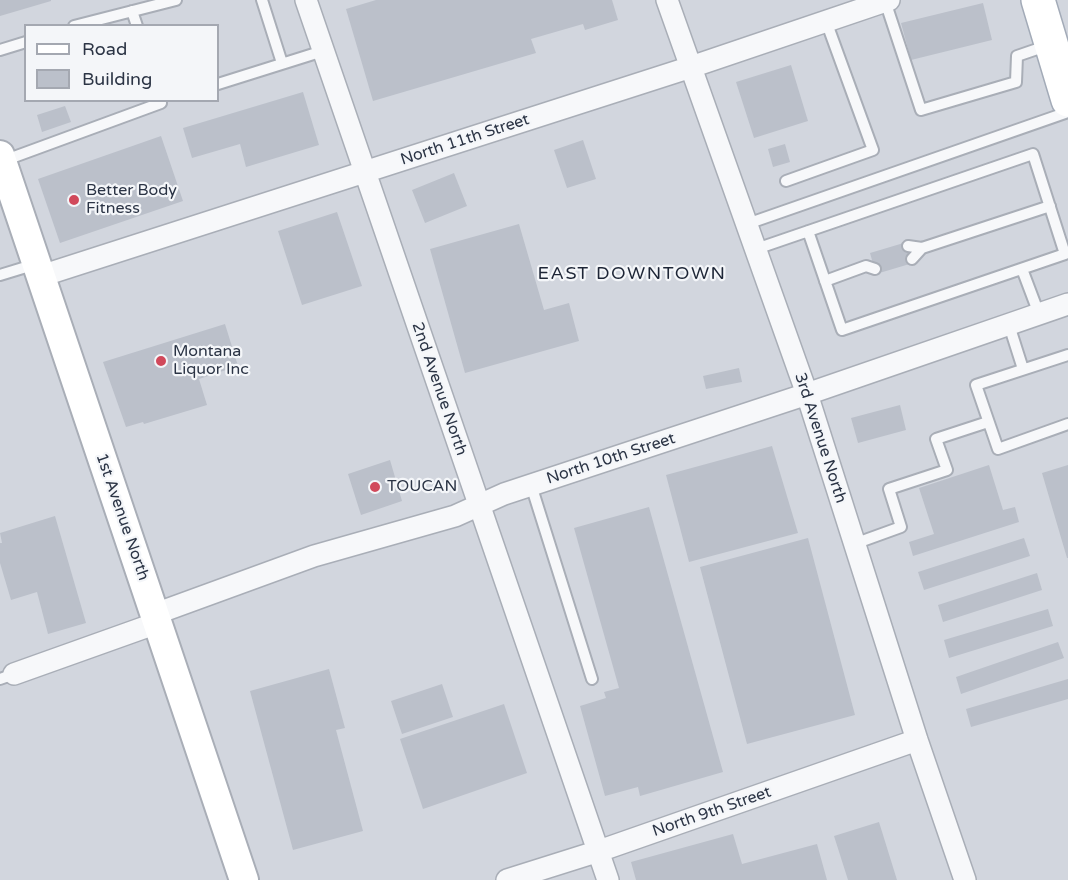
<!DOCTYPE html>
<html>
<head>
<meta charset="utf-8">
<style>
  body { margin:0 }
  #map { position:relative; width:1068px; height:880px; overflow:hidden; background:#e4e7ec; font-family:"Varela Round",sans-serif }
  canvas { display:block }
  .legend { position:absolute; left:24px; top:24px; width:195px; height:78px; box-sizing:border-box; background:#f4f6f9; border:2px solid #a4a8b1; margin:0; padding:8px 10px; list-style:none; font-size:18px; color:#2b3445 }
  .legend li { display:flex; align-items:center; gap:12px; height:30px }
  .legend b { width:30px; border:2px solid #a4a8b1 }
</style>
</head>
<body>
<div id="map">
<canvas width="1068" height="880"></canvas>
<ul class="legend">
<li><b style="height:8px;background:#fff"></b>Road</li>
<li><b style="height:16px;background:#bbc0ca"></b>Building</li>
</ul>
</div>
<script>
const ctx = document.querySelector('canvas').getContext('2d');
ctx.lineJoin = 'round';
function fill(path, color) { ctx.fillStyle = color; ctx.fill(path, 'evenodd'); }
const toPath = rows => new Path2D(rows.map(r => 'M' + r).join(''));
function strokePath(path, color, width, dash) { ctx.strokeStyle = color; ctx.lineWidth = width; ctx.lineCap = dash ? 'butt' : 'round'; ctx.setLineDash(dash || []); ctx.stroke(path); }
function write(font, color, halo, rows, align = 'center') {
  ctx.font = font + ' "Varela Round",sans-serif'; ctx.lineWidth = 4.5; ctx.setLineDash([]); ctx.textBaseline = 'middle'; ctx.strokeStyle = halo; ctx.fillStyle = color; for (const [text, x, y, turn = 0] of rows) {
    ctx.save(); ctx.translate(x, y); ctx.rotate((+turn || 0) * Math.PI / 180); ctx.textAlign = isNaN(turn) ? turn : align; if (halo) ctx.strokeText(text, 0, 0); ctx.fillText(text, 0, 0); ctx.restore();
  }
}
fill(toPath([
  [0,0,1068,0,1068,880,0,880],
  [26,26,218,26,218,100,26,100]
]), '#d2d6de');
fill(toPath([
  [0,0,51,0,51,1,0,16],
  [376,0,612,0,618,20,585,30,583,24,531,39,536,53,373,101,346,9],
  [983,3,992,40,911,60,901,23],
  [791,65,808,121,754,138,736,82],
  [303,92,319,145,246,167,240,144,192,158,183,128],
  [65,106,71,122,42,132,37,115],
  [161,136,183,201,60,243,38,179],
  [583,140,596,179,567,188,554,150],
  [785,144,790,162,773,167,768,149],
  [454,173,467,206,425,223,412,190],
  [337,212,362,286,302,305,278,231],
  [519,224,544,310,569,303,579,341,465,373,430,249],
  [907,242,913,263,876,274,870,253],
  [225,324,238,366,199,379,207,405,144,424,143,422,126,427,103,362],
  [739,368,742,382,706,389,703,376],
  [900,405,906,430,858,443,851,418],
  [772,446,798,533,689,562,666,475],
  [390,460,402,501,361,515,348,474],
  [989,465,1003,510,1015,507,1019,522,913,556,909,542,934,534,919,488],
  [1068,465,1068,558,1067,558,1042,473],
  [649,507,723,772,640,796,638,787,605,796,580,706,606,698,604,692,619,688,574,528],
  [55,516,86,623,48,634,37,592,11,600,0,563,0,543,2,543,0,533],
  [808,538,855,715,747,744,700,567],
  [1024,538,1030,556,924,590,918,572],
  [1037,573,1042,590,943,622,938,605],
  [1048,609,1053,626,949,658,944,640],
  [1058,642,1064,658,961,694,956,677],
  [329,669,345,728,336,730,363,831,293,850,250,691],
  [1068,679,1068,699,971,727,966,709],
  [442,684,453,717,402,734,391,701],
  [504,704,527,773,423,809,400,739],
  [879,822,897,880,848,880,834,836],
  [733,834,742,864,817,844,827,880,636,880,631,862]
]), '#bbc0ca');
const lane = toPath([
  [262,0,282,63],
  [885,1,921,110,1016,82,1017,56,1049,45],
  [132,11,137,26],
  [74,26,176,0],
  [0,50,26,42],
  [218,84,323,51],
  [3,161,161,103],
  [786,181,873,150,826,21],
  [747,224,1068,112],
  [908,246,922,248],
  [756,249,1033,154,1065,254,842,330,808,231],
  [912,259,922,248,1050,206],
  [1022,269,1039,314],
  [0,275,36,264],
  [825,281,866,266,875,269],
  [1009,325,1023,369],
  [1068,355,976,385,998,449,1068,424],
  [531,485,592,679],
  [854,544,901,527,889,489,947,470,936,439,988,422],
  [0,679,14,674]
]);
const street = toPath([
  [306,0,608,880],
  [667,0,807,394,917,740,965,880],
  [41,276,691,67,889,0],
  [155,614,314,556,455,516,504,494,807,394,1068,304],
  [14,674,157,623],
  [507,880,599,851,917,740]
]);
const secondary = toPath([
  [0,155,244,880]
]);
const primary = toPath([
  [1038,0,1068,100]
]);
strokePath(lane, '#a9aeb7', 14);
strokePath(street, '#a9aeb7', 24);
strokePath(secondary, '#a9aeb7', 32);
strokePath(primary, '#a3abb8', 36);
strokePath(lane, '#f7f8fa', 10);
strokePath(street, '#f7f8fa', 21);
strokePath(secondary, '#fff', 28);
strokePath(primary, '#fff', 33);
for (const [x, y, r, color] of [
  [74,200,6,"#d1495b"],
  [161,361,6,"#d1495b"],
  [375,487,6,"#d1495b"]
]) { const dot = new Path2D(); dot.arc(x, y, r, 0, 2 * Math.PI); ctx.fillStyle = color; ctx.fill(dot); strokePath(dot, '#f4f6f9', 2); }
write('16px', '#2b3445', '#f4f6f9', [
  ["North 11th Street",465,140,-18],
  ["2nd Avenue North",439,389,71],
  ["3rd Avenue North",820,438,72],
  ["North 10th Street",611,459,-18],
  ["1st Avenue North",122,517,71],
  ["North 9th Street",712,812,-19]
]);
write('16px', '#2b3445', '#f4f6f9', [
  ["Better Body",86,191],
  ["Fitness",86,209],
  ["Montana",173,352],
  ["Liquor Inc",173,370],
  ["TOUCAN",387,487]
], 'left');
ctx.letterSpacing = '1.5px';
write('18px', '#1d2536', '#f4f6f9', [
  ["EAST DOWNTOWN",632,274]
]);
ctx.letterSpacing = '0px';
</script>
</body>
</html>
